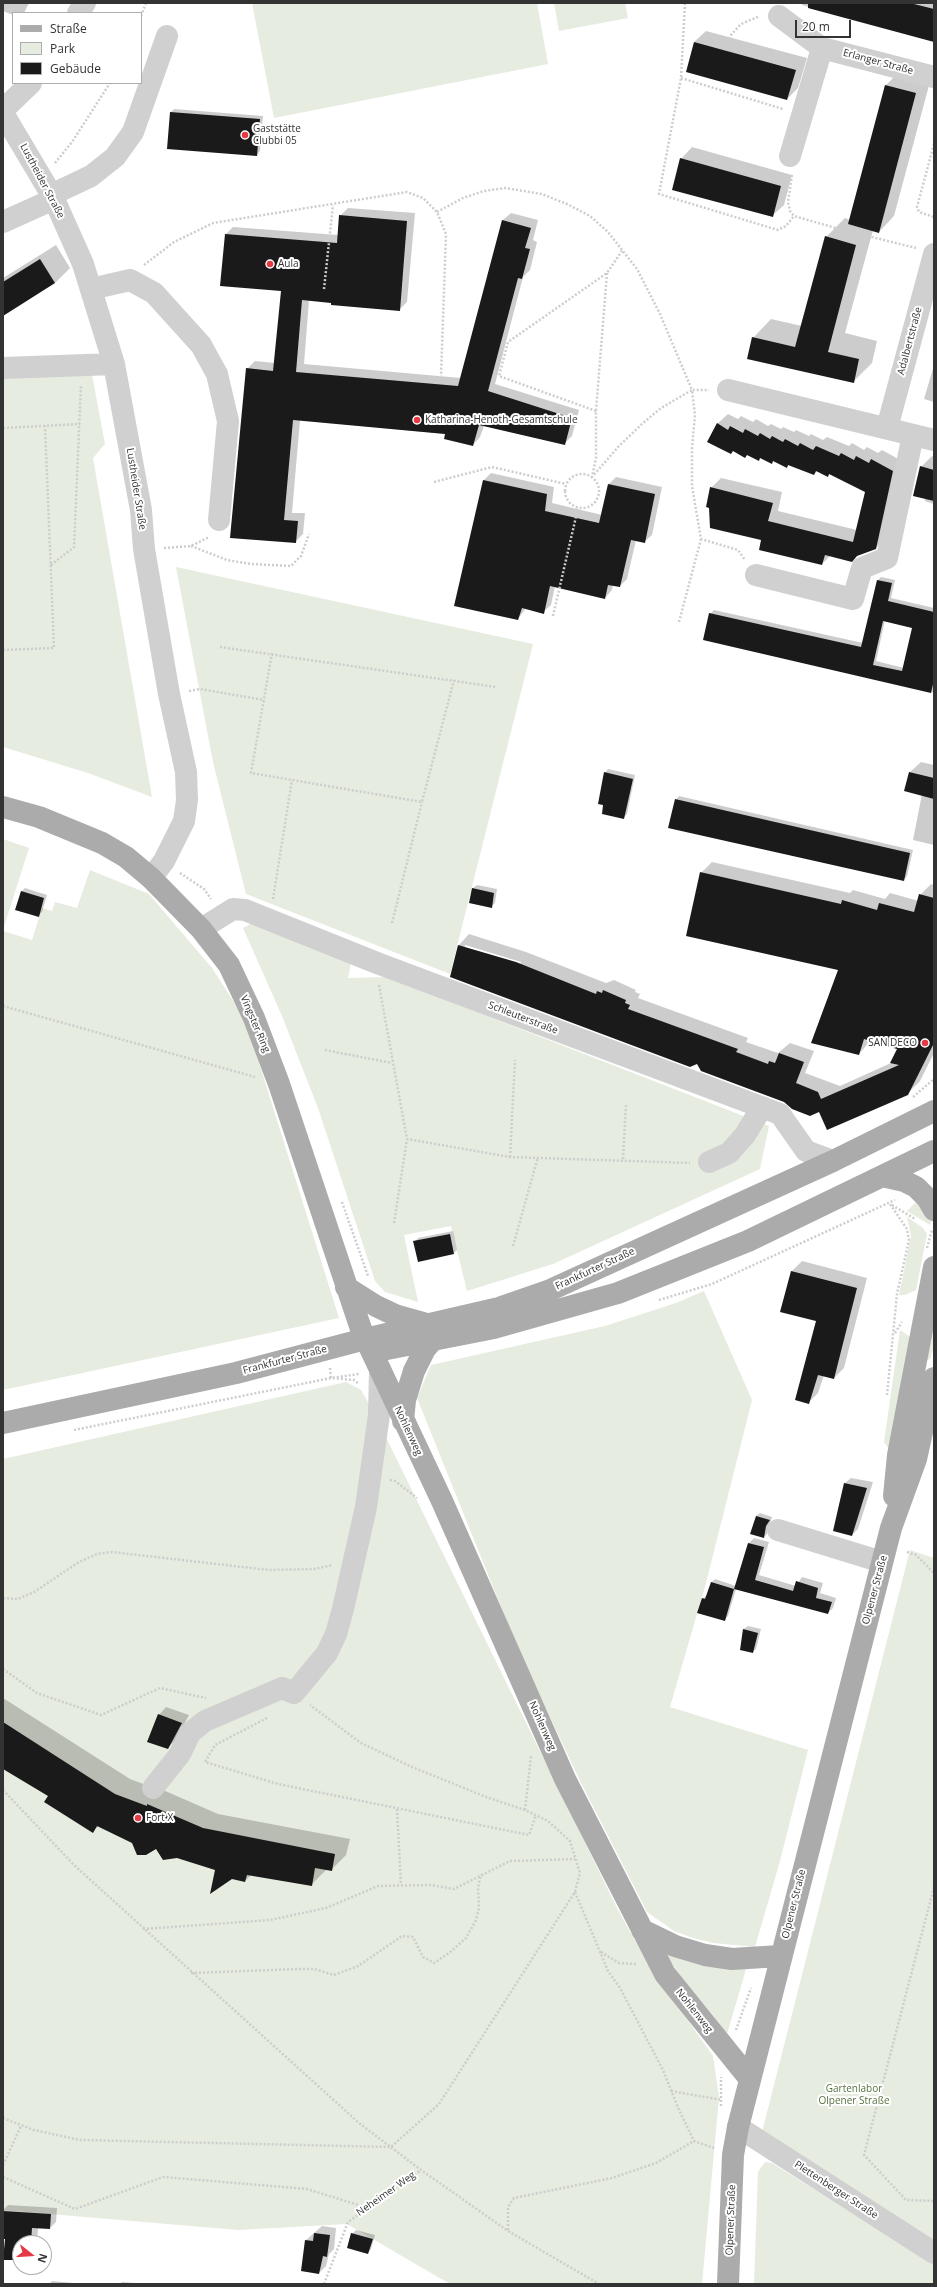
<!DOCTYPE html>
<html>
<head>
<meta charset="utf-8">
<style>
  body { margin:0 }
  #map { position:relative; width:937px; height:2287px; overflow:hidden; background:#fff; font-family:"Open Sans",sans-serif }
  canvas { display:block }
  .frame { position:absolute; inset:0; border:4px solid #333; pointer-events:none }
  .legend { position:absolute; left:12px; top:12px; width:130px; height:72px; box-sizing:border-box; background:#fff; border:1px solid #adadad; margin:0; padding:5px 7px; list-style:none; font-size:12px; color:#333 }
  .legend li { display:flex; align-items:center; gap:8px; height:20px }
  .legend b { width:20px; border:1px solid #adadad }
  .north { position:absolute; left:12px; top:2235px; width:40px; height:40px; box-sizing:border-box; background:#fff; border:1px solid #adadad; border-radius:50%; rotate:107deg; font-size:11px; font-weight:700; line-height:16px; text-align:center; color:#333 }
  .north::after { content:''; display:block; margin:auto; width:14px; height:18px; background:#e63946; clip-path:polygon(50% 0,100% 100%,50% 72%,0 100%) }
  .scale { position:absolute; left:795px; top:20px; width:56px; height:18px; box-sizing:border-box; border:2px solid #333; border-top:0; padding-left:5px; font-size:12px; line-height:14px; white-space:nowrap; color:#333; -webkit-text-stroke:3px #fff; paint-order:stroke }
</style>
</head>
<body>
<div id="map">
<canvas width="937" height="2287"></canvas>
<div class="frame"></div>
<ul class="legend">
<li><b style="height:5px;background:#ababab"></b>Straße</li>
<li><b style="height:11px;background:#e6ecdf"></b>Park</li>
<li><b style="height:11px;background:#1a1a1a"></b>Gebäude</li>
</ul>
<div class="north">N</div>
<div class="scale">20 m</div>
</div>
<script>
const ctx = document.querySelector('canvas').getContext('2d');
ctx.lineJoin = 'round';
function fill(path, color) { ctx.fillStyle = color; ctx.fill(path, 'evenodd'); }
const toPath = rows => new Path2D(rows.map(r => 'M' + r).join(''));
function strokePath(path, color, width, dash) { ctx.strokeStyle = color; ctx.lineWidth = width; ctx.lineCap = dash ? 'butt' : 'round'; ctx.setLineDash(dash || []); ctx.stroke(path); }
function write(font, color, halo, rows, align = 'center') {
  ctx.font = font + ' "Open Sans",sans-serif'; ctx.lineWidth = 4; ctx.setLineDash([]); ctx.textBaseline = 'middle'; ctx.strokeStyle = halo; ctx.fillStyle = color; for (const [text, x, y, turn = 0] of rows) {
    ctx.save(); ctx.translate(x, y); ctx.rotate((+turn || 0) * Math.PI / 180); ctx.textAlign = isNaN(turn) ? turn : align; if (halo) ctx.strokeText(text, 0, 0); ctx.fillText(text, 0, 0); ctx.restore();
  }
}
fill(toPath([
  [252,3,537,3,548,64,274,118],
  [554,3,625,3,628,18,559,31],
  [92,375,105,444,93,458,152,797,88,773,3,747,3,377],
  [176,567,533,644,450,974,246,894,213,762],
  [3,839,29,848,3,930],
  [90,870,149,894,212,968,246,1021,339,1318,3,1390,3,931,32,940,42,908,52,911,55,902,77,908],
  [252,923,352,958,348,978,387,977,769,1126,760,1169,553,1264,467,1291,451,1226,404,1235,418,1302,385,1292,375,1281,318,1108,282,1016,243,928],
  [919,1199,929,1215,931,1221,930,1225,907,1211],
  [907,1217,923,1228,927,1234,916,1290,905,1295,899,1295,911,1236],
  [704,1291,752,1400,706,1583,670,1707,808,1750,780,1861,755,1947,714,1943,693,1938,674,1931,647,1912,580,1781,518,1649,417,1398,431,1365,605,1326,676,1303],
  [934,1295,934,1346,930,1359,927,1360],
  [900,1330,913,1339,889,1449,884,1442],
  [346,1382,361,1390,373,1411,617,1908,648,1964,713,2056,719,2097,702,2284,450,2284,347,2224,238,2230,3,2210,3,1459],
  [910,1550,934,1558,934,2245,762,2132],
  [663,1949,747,1966,727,2034,713,2015,682,1979],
  [765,2162,772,2163,934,2264,934,2284,754,2284,758,2172]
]), '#e6ecdf');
fill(toPath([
  [3,3,29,3,24,13,13,13,13,15,3,11],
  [802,3,934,3,934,41,802,5],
  [706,31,807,58,798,88,787,99,694,42],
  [901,70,931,78,894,216,879,232,873,230,845,333,877,341,872,363,853,382,753,338,771,319,802,326,826,237,845,218,850,220,886,85],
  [174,109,263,116,260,151,257,155,168,148,171,112],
  [692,147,792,175,784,205,772,216,681,159],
  [348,208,415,213,407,302,399,310,309,300,304,364,461,378,503,220,511,213,538,220,533,240,537,242,530,270,523,277,495,384,579,410,572,436,564,444,484,426,480,437,473,445,446,434,300,420,292,513,305,513,303,534,295,542,231,537,247,369,255,361,275,363,282,290,226,234,233,227,338,235,340,216],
  [56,245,70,268,55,283,3,315,3,278],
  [934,365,934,402,924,399],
  [728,414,738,419,741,416,753,422,756,419,768,426,771,424,781,429,783,427,794,432,796,430,809,436,811,434,823,440,827,437,849,446,852,443,864,450,867,447,878,453,882,450,902,461,886,538,876,548,831,555,822,564,762,540,711,488,721,478,782,492,778,511,857,530,866,492,830,473,828,476,817,471,814,474,789,464,787,467,773,460,761,457,758,460,717,424],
  [932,456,934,457,934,504,925,501,921,467],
  [491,473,554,487,552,503,602,515,609,484,616,477,662,487,652,535,644,542,636,540,627,579,620,586,613,585,612,590,605,598,555,586,551,605,543,612,526,608,518,619,484,480],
  [881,577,895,580,891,598,934,608,934,693,704,639,710,614,714,610,863,643,878,580],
  [885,620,913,627,904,668,876,661],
  [921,762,934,765,934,845,913,840,922,794,905,790,910,772],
  [608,769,635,775,627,814,623,818,605,773],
  [679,796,913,850,907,876,904,880,676,800],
  [712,862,850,893,853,890,885,899,890,893,919,901,920,895,931,884,934,885,934,1053,920,1081,909,1092,819,1111,785,1101,698,1063,451,976,459,945,469,934,526,952,606,983,614,980,636,990,635,992,640,994,638,998,748,1038,746,1042,778,1053,790,1043,814,1051,805,1073,840,1086,891,1063,899,1048,871,1040,859,1054,839,970,701,873],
  [465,945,521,962,520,964,465,948],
  [477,885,497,889,495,903,491,907,470,902,473,888],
  [25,888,47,895,42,912,38,916,22,891],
  [453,1231,457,1250,454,1253,415,1242,418,1238],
  [802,1261,867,1278,844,1368,834,1378,824,1375,818,1393,808,1403,817,1321,782,1311,792,1271],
  [851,1478,873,1482,858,1529,852,1535,840,1510,838,1509,845,1483],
  [760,1513,772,1517,767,1534,764,1537,756,1516],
  [754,1538,769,1542,759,1575,796,1586,802,1577,823,1583,820,1593,836,1598,833,1608,828,1613,736,1589,728,1616,724,1620,699,1612,703,1598,708,1595,711,1583,715,1579,736,1586,749,1543],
  [748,1626,761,1629,756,1649,752,1652,741,1649,744,1629],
  [3,1698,130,1779,162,1791,163,1790,218,1814,350,1839,346,1855,331,1870,327,1869,311,1885,251,1875,245,1881,156,1848,139,1854,135,1850,133,1842,99,1826,93,1831,50,1796,3,1765],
  [166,1707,189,1715,175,1741,167,1748,159,1715],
  [8,2205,57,2208,56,2222,50,2228,38,2228,37,2243,20,2243,20,2259,6,2238,3,2238,3,2210],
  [322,2226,336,2228,334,2249,329,2254,326,2266,319,2273,302,2271,306,2240],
  [356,2230,375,2235,371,2249,368,2253,352,2234],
  [52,2281,85,2284,49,2284],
  [122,2282,148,2284,120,2284]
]), '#0003');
fill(toPath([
  [808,3,910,3,934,9,934,42,808,8],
  [694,42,796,70,787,100,686,72],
  [885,85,916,93,879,233,848,224],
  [170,112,260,119,257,156,167,149],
  [680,158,781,186,773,217,672,190],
  [339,215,407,221,400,311,331,305,331,303,302,300,296,372,458,386,502,220,531,228,525,248,530,249,522,279,518,278,488,391,572,418,565,445,479,425,473,446,444,439,445,434,293,420,284,520,298,521,296,543,230,538,246,368,273,371,281,291,220,286,225,234,337,243],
  [825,236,856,245,828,352,859,359,854,383,747,359,752,337,795,347],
  [40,259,55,283,3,316,3,282],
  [717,423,728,430,730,426,743,433,745,429,758,436,760,433,770,439,772,436,783,442,785,439,798,446,800,443,813,450,816,446,839,456,841,453,854,460,856,456,869,463,871,459,893,471,876,549,857,556,852,562,825,555,822,565,759,550,761,540,710,528,709,508,706,507,710,487,773,503,768,521,853,542,865,492,829,474,828,477,816,471,814,475,788,465,787,468,773,461,772,464,760,458,759,461,747,455,745,458,733,451,731,454,707,442],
  [920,466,934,470,934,501,913,496],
  [483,480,547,494,545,511,599,523,608,484,655,494,645,543,631,540,620,587,608,585,605,599,550,586,544,614,522,608,518,620,454,606],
  [877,580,892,583,888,601,934,612,934,680,931,693,703,640,709,613,861,647],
  [883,621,912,628,902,671,873,665],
  [604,772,633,779,624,819,602,814,603,805,598,804],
  [909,772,934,778,934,799,904,791],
  [675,799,910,853,904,881,668,828],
  [700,872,841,904,842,900,877,910,879,903,914,912,919,894,934,898,934,1043,908,1095,827,1130,819,1112,810,1116,792,1109,784,1102,701,1071,697,1064,690,1067,450,977,458,945,516,962,596,994,597,991,602,993,603,990,626,1000,625,1003,630,1005,628,1009,738,1049,736,1052,768,1064,769,1061,775,1063,779,1053,804,1062,796,1083,818,1092,821,1099,899,1065,890,1063,897,1049,864,1039,859,1055,811,1043,838,970,686,936],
  [472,888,494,893,492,908,469,903],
  [21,891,44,898,39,917,15,910],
  [450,1234,454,1254,418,1262,413,1241],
  [791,1271,857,1288,834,1379,818,1375,809,1404,795,1400,816,1321,780,1312],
  [844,1483,867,1488,852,1536,833,1531],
  [756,1516,770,1520,766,1526,764,1538,750,1534],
  [748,1543,764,1547,755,1580,793,1591,796,1581,818,1588,816,1598,832,1602,828,1614,734,1589],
  [711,1582,734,1589,725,1621,697,1613,702,1598,705,1599],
  [743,1629,758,1633,753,1653,740,1650],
  [158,1714,182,1723,168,1749,147,1742],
  [3,1722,115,1794,147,1806,147,1804,203,1828,335,1854,332,1871,315,1868,312,1886,247,1875,245,1882,232,1879,210,1894,215,1870,177,1858,163,1860,156,1849,146,1855,137,1855,132,1843,97,1826,93,1833,44,1802,48,1796,3,1769],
  [3,2211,51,2214,50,2229,32,2228,31,2243,20,2243,20,2260,3,2260,5,2239,3,2239],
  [314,2233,330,2235,327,2257,323,2256,319,2274,301,2271,305,2240,313,2241],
  [351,2233,373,2239,368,2254,347,2248]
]), '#1a1a1a');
strokePath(toPath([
  [685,3,681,78,659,194,778,230,786,226,794,216],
  [141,16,146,3],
  [724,50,730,36,741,24,760,16],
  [681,78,783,109],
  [934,144,917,207,919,212,934,217],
  [55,163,72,142,110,83],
  [792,175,788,202,790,211,794,216,846,231],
  [437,212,463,198,484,191,505,188,542,194,567,204,590,216,608,232,637,269,660,314,692,390,709,390],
  [856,233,916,248],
  [144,265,174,242,213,223,407,192,423,198,437,212,446,234,441,376],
  [607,273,596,411,596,458,592,477,619,446,643,423,661,408,692,390,695,415,692,448,692,486,701,539,738,550,745,560],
  [324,289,333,205],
  [596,411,499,376,508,342,607,273,622,251],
  [3,428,80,424],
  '565 491a17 17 0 1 1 34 0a17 17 0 1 1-34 0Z',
  [434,482,492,467,566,484],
  [191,546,227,560,251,564,291,566,301,556,309,534],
  [164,548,191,546,209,537],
  [51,565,74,547,81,385],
  [553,616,578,508],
  [679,622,701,539],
  [220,647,496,687],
  [3,650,54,648,45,426],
  [272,653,251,773,422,802,454,680],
  [189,691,200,689,264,700],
  [180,873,204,889,211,899],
  [273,899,292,780],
  [392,923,422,802],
  [379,985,407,1139,510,1157,690,1163],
  [3,1006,255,1077],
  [325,1050,392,1063],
  [913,1097,934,1079],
  [510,1157,515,1060],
  [623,1159,626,1105],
  [342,1202,368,1276],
  [892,1205,915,1219],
  [394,1223,407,1139],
  [513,1246,538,1157],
  [927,1248,932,1230],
  [659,1300,712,1284,895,1200],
  [895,1333,902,1322],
  [330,1368,331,1378,354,1380,359,1384],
  [887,1395,897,1294,909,1240,907,1229,890,1204],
  [74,1430,331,1378,359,1374],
  [390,1480,395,1481,417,1498],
  [907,1552,916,1555,934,1573],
  [3,1598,18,1599,34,1592,79,1562,97,1554,112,1552,269,1570,314,1569,333,1565],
  [3,1669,37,1693,101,1715,160,1688,206,1698],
  [267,1718,215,1745,205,1762,278,1784,529,1835,536,1815],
  [3,1790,75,1866,359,2123,421,2170,508,2231,599,2284],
  [397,1809,401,1885],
  [525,1810,531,1756],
  [934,1887,864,2155,906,2200,934,2201],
  [575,1892,608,1971,620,1988,663,2070,679,2110,694,2141,714,2148],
  [143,1929,270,1920,326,1908,378,1886,431,1885,454,1889,510,1861,575,1859],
  [601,1952,619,1963,637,1964],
  [191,1973,299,1969,314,1969,334,1975,358,1966,402,1936,413,1937,423,1957,434,1963,449,1953,466,1938,476,1920,479,1908,478,1888,481,1874],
  [736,2030,751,1988],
  [671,2091,722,2100],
  [721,2106,721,2077],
  [3,2118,34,2130,80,2140,391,2147,439,2104,575,1892,580,1873,570,1841,548,1821,525,1810,486,1797,412,1767,361,1743,310,1705],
  [3,2165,21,2126],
  [3,2177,75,2209,163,2177,307,2189,368,2208],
  [508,2230,508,2207,514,2198,612,2178,656,2163,694,2141],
  [324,2284,348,2222,421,2170]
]), '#cdcdcd', 2.5, [2, 2]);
strokePath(toPath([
  [78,13,85,3],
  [779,16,822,48],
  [3,110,31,83],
  [3,113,54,199,83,264,114,364,141,510,144,549,169,694,186,772,187,800,184,821,164,861,151,878],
  [790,156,822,48,934,77],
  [51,195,91,176,115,157,133,132,167,36],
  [3,222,54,199],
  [91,289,130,280,154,293,201,345,217,374,228,421,219,520],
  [3,368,114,364],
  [728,390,934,440],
  [887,428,934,254],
  [756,575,853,599,862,568,887,558,913,435],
  [201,929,233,909,245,910,377,963,780,1114,806,1151,833,1161],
  [709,1162,729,1153,745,1135,762,1107],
  [778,1530,882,1562],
  [153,1788,180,1754,190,1733,205,1721,282,1688,294,1693,327,1653,336,1634,343,1609,366,1507,379,1415,380,1371],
  [738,2127,934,2253]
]), '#d0d0d0', 22);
strokePath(toPath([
  [3,807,39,817,102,843,126,857,151,878,201,929,229,965,254,1018,279,1084,361,1329,442,1501,565,1779,665,1974,749,2078],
  [882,1176,904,1181,916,1187,927,1198,934,1210],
  [346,1287,376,1306,395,1315,427,1324],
  [387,1349,494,1328,618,1293,748,1241,934,1151],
  [403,1421,405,1400,414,1371,425,1349,433,1340],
  [3,1423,236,1373,365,1339,499,1308,548,1291,833,1161,934,1111],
  [894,1496,898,1455,934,1267],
  [642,1930,675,1946,705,1955,732,1959,780,1956],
  [728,2284,733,2155,738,2127,891,1528,916,1459,934,1378]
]), '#ababab', 22);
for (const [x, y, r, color] of [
  [245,135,4,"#e63946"],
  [270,264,4,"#e63946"],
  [417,420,4,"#e63946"],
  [925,1043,4,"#e63946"],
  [138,1818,4,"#e63946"]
]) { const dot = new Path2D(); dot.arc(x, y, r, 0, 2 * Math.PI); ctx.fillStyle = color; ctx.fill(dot); strokePath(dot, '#fff', 1.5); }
write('10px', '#333', '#fff', [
  ["Erlanger Straße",878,62,15],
  ["Lustheider Straße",42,181,62],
  ["Adalbertstraße",910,341,-75],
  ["Lustheider Straße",136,489,81],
  ["Schleuterstraße",523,1018,21],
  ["Vingster Ring",255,1024,67],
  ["Frankfurter Straße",595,1269,-25],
  ["Frankfurter Straße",285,1360,-15],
  ["Nohlenweg",408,1431,65],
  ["Olpener Straße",875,1590,-75],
  ["Nohlenweg",542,1726,66],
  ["Olpener Straße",794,1904,-76],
  ["Nohlenweg",694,2011,52],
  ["Plettenberger Straße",836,2190,33],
  ["Neheimer Weg",386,2194,-35],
  ["Olpener Straße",731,2220,-88]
]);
write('10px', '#333', '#fff', [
  ["Gaststätte",253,129],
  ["Clubbi 05",253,141],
  ["Aula",278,264],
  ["Katharina-Henoth-Gesamtschule",425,420],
  ["SAN DECO",917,1043,"right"],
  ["Fort X",146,1818]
], 'left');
write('10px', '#56703f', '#fff', [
  ["Gartenlabor",854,2089],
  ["Olpener Straße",854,2101]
]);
</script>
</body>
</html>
